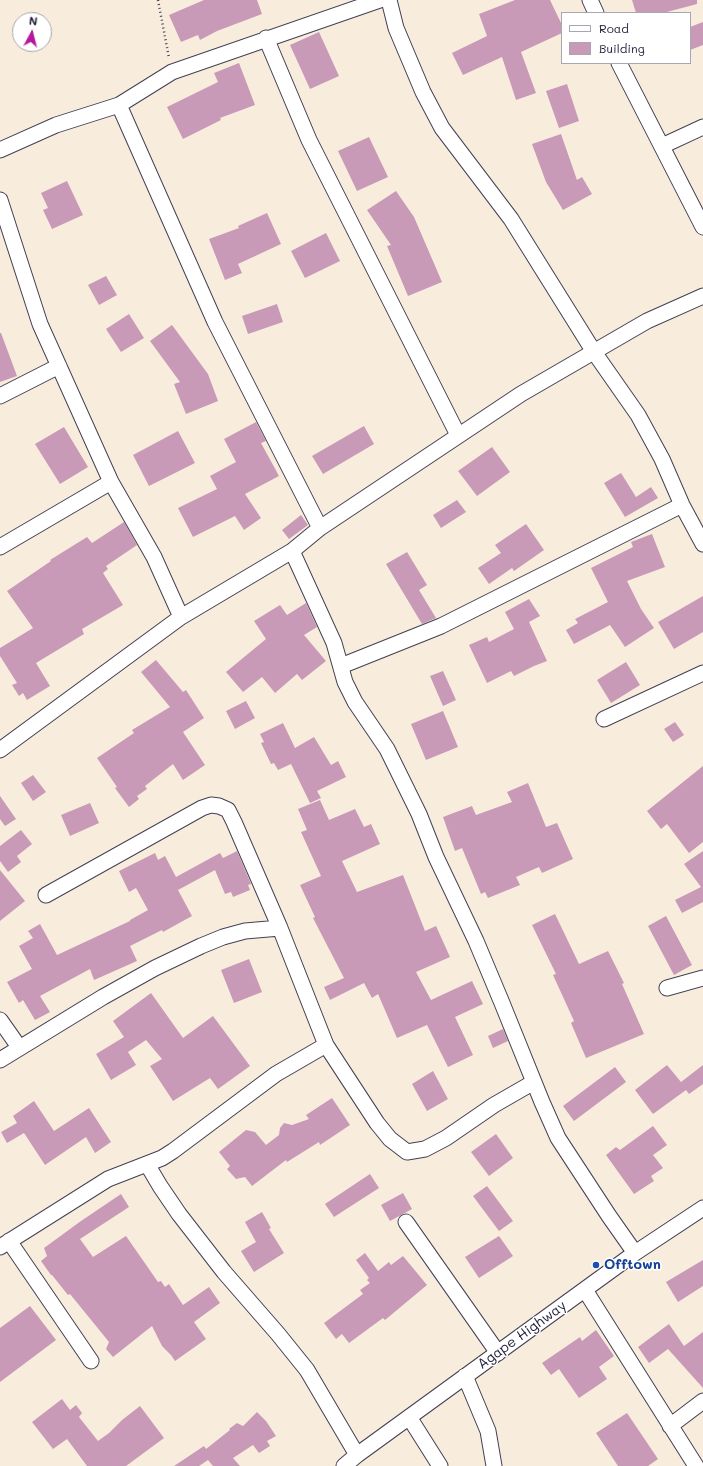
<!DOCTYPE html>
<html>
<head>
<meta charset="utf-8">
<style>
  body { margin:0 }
  #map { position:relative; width:703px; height:1466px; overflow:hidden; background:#f8eddd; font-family:Mali,sans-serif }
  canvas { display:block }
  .legend { position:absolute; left:561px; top:12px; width:130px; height:52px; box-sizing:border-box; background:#fff; border:1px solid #a7a7b1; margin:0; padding:5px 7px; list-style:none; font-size:12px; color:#22223b }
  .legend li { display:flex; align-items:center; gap:8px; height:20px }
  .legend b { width:20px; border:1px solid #a7a7b1 }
  .north { position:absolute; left:12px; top:12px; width:40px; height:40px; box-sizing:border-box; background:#fff; border:1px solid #a7a7b1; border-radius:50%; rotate:7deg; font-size:11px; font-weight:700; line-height:16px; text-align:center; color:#22223b }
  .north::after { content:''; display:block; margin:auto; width:14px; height:18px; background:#b5179e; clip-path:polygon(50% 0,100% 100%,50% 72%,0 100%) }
</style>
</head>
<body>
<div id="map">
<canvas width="703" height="1466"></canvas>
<ul class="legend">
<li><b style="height:5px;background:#fff"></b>Road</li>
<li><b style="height:11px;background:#c999b8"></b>Building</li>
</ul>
<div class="north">N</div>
</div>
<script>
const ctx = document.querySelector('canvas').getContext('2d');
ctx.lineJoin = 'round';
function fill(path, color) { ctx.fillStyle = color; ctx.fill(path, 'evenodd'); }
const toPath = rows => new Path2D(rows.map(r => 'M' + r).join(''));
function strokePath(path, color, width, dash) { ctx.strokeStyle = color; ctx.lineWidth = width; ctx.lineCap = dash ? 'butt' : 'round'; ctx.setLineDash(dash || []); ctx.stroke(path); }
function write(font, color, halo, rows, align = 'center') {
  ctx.font = font + ' Mali,sans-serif'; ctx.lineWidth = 3; ctx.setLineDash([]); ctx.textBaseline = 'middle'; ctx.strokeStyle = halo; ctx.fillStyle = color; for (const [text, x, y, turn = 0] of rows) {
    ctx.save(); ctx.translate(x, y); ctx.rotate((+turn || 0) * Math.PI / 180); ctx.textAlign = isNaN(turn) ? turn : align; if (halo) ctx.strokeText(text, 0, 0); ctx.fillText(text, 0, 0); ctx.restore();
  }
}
fill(toPath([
  [204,0,257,0,262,14,217,31,200,40,198,35,181,42,169,15],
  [515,0,550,0,562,25,562,33,521,52,536,93,516,100,502,57,463,75,452,53,487,36,479,14],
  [632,0,697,0,697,4,663,13,636,13],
  [703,22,703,45,690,50,690,27],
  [319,32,339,76,310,89,290,45],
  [239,63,255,105,220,118,221,120,183,139,167,107,218,82,214,73],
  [567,84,579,121,559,128,546,91],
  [561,134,577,180,582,177,592,194,563,210,546,182,532,144],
  [369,137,388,177,357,191,338,151],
  [67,181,83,215,52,229,43,210,48,208,41,193],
  [396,191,414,217,442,282,408,296,387,246,391,245,367,210],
  [267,213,281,244,238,264,242,273,225,280,209,239,239,228,238,226],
  [326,233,340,261,305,278,291,251],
  [106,276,117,295,99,305,88,285],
  [277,304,283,322,248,334,242,316],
  [129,314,144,338,121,352,106,329],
  [172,325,208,374,218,401,186,414,174,384,180,382,150,341],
  [0,333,1,333,17,376,0,382],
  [256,422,266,441,261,443,279,476,245,494,261,518,244,530,235,516,193,537,178,508,217,489,210,476,236,462,224,439],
  [364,426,374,444,323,474,312,456],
  [64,427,88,467,60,484,35,444],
  [178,431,195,463,149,486,133,455],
  [492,447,510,472,477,496,458,471],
  [621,473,636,497,651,487,658,498,625,517,604,483],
  [457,500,466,512,441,528,433,515],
  [301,515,308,525,289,539,282,530],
  [124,522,137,545,106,566,108,569,103,573,123,605,82,629,84,634,36,663,50,686,27,700,23,693,19,696,12,685,17,683,0,656,0,648,33,628,7,591,51,561,50,560,87,537,92,543],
  [526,524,544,550,514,571,512,568,489,584,478,568,501,553,495,545],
  [652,534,665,567,627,581,641,609,654,628,625,647,610,625,574,644,566,630,578,623,575,619,608,602,591,568,633,547,631,542],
  [407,552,427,585,419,590,436,618,422,624,386,564],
  [703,596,703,632,674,649,658,622],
  [529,599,540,616,529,622,547,661,534,666,514,676,511,671,487,683,469,645,487,637,489,642,514,629,505,612],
  [306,603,317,627,304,635,326,661,302,680,297,674,275,693,262,677,243,692,226,672,266,639,254,621,280,605,287,615],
  [156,660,183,692,186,690,204,718,183,732,205,765,183,780,173,764,145,786,147,789,137,796,139,799,129,807,115,788,117,787,97,758,134,733,132,730,170,707,141,672],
  [626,662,640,685,611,703,597,680],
  [443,671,456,700,443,706,430,676],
  [246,701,255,718,235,729,226,711],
  [443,711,458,747,426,760,411,724],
  [675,722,684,735,673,742,664,729],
  [283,723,295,748,314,737,331,765,338,761,346,777,317,791,321,798,310,803,291,764,278,770,274,763,271,764,261,743,264,742,260,734],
  [703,766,703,842,689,853,667,824,661,829,647,811],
  [33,775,46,792,33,801,21,783],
  [528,783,546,827,557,823,573,859,542,873,539,867,516,877,520,885,488,898,485,892,481,894,462,848,455,851,443,817,472,806,476,815,512,802,507,792],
  [0,796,16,819,5,826,0,819],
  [320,800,329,820,355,809,364,827,371,824,380,844,342,861,357,892,403,875,425,931,436,926,450,957,416,972,431,1000,472,981,483,1004,455,1017,473,1055,448,1067,427,1025,397,1038,378,994,372,998,364,983,330,1000,324,987,344,978,313,918,315,917,300,885,321,876,301,832,307,830,298,809],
  [90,803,99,823,70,836,61,815],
  [21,830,32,844,17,856,21,862,8,872,0,861,0,846],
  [237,851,251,884,248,885,250,890,233,897,231,892,225,894,215,870,178,890,192,916,163,932,162,930,130,946,137,961,94,980,90,969,40,996,50,1012,35,1020,23,1000,19,1003,7,982,32,969,19,946,33,938,28,931,40,924,57,955,130,921,130,920,148,910,136,888,129,892,119,871,155,853,158,860,165,856,176,877,220,853,223,858],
  [703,851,703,902,682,913,675,900,701,887,684,864],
  [0,870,25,901,0,921],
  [555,914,579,964,608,951,624,983,622,984,644,1034,586,1058,571,1023,574,1021,553,975,556,974,532,925],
  [666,916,692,965,674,975,648,926],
  [249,959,262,992,234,1003,221,970],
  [151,993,183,1038,213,1016,250,1066,218,1089,210,1078,173,1101,150,1066,162,1059,146,1040,128,1052,136,1065,111,1080,96,1054,124,1037,113,1021],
  [503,1029,508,1041,493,1048,488,1036],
  [667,1065,681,1082,703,1065,703,1084,689,1094,686,1090,653,1114,635,1090],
  [615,1067,626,1082,574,1121,563,1106],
  [433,1071,448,1099,427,1111,412,1084],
  [332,1098,350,1125,320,1145,319,1142,287,1162,286,1160,252,1186,245,1177,236,1179,227,1169,230,1166,219,1152,246,1130,255,1132,266,1145,279,1135,280,1128,284,1123,292,1125,309,1119,306,1115],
  [34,1101,54,1131,89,1108,111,1142,95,1153,86,1137,45,1165,24,1133,7,1143,1,1132,17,1123,13,1116],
  [653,1126,667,1145,653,1155,663,1168,651,1176,654,1181,634,1194,606,1155,616,1147,620,1150],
  [496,1134,513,1158,489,1176,471,1152],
  [370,1174,379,1188,334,1217,325,1204],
  [487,1186,513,1221,499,1231,473,1196],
  [403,1193,412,1209,390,1221,381,1205],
  [121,1194,129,1207,80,1239,93,1257,126,1236,158,1282,161,1281,165,1287,169,1284,183,1305,209,1287,220,1303,194,1322,206,1339,175,1361,171,1355,162,1346,152,1326,113,1357,106,1349,109,1342,70,1294,68,1295,52,1275,51,1275,41,1261,47,1256,44,1248,81,1221],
  [262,1212,271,1228,269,1229,284,1253,254,1272,241,1251,256,1242,245,1222],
  [499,1236,513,1256,479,1278,465,1257],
  [365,1253,378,1271,389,1262,391,1265,403,1256,427,1285,385,1320,383,1318,349,1343,342,1334,336,1339,324,1323,363,1294,360,1290,370,1283,367,1280,369,1278,356,1260],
  [703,1260,703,1286,678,1302,666,1282],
  [30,1306,56,1340,0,1382,0,1328],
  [669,1324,684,1346,703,1332,703,1388,668,1349,649,1363,638,1347],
  [596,1330,614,1356,599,1367,607,1379,579,1398,559,1369,551,1375,542,1363,580,1337,582,1341],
  [62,1399,70,1410,76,1405,82,1413,79,1417,98,1441,109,1433,122,1420,140,1406,164,1438,126,1466,87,1466,67,1439,53,1449,32,1422],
  [257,1412,266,1421,276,1436,267,1441,270,1446,259,1453,253,1445,233,1458,240,1466,213,1466,208,1460,199,1466,174,1466,204,1446,206,1449,230,1430,229,1429,237,1423,243,1426],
  [627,1413,658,1459,648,1466,618,1466,596,1433]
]), '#c999b8');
const minor = toPath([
  [389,0,396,28,423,92,442,128,511,219,594,352,638,415,662,459,682,505,703,544],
  [590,0,596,13],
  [266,38,309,140,458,435],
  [619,63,703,227],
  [119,105,215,322,320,528],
  [662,146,703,127],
  [0,150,56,125,119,105,172,72,380,0],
  [0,200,40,324,111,482,154,557,181,617],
  [0,396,59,366],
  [0,547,111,482],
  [292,551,334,643,345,682,355,702,387,749,419,814,436,857,476,941,502,1003,542,1102,558,1138,609,1216,635,1253],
  [341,666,441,626,682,505],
  [604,719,703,673],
  [0,750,181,617,292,551,320,528,521,394,647,321,703,296],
  [46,895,202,808,211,805,219,806,228,810,234,822,280,928,326,1045,377,1123,390,1139,407,1152,425,1149,446,1138,494,1105,534,1082],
  [667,988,703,978],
  [0,1020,19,1047],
  [0,1060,103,997,155,968,201,946,223,937,245,931,280,928],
  [147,1164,160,1186,179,1214,224,1272,278,1334,307,1370,357,1455],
  [406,1222,498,1353],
  [9,1241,91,1361],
  [0,1247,108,1179,162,1158,173,1151,276,1074,326,1045],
  [585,1290,696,1466],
  [465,1376,488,1431,494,1466],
  [409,1417,440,1466],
  [670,1426,703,1401],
  [344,1466,357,1455,635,1253,703,1208]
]);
strokePath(minor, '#424053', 17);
strokePath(toPath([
  [158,0,169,58]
]), '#424053', 2.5, [1, 3]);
strokePath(minor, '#fff', 15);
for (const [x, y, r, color] of [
  [596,1265,4,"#1a4fb4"]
]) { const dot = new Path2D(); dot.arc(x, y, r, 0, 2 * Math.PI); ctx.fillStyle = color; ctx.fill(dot); strokePath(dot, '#fff', 1.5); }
write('bold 14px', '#164399', '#fff', [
  ["Offtown",604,1265]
], 'left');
write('14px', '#22223b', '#fff', [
  ["Agape Highway",522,1335,-36]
]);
</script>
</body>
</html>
